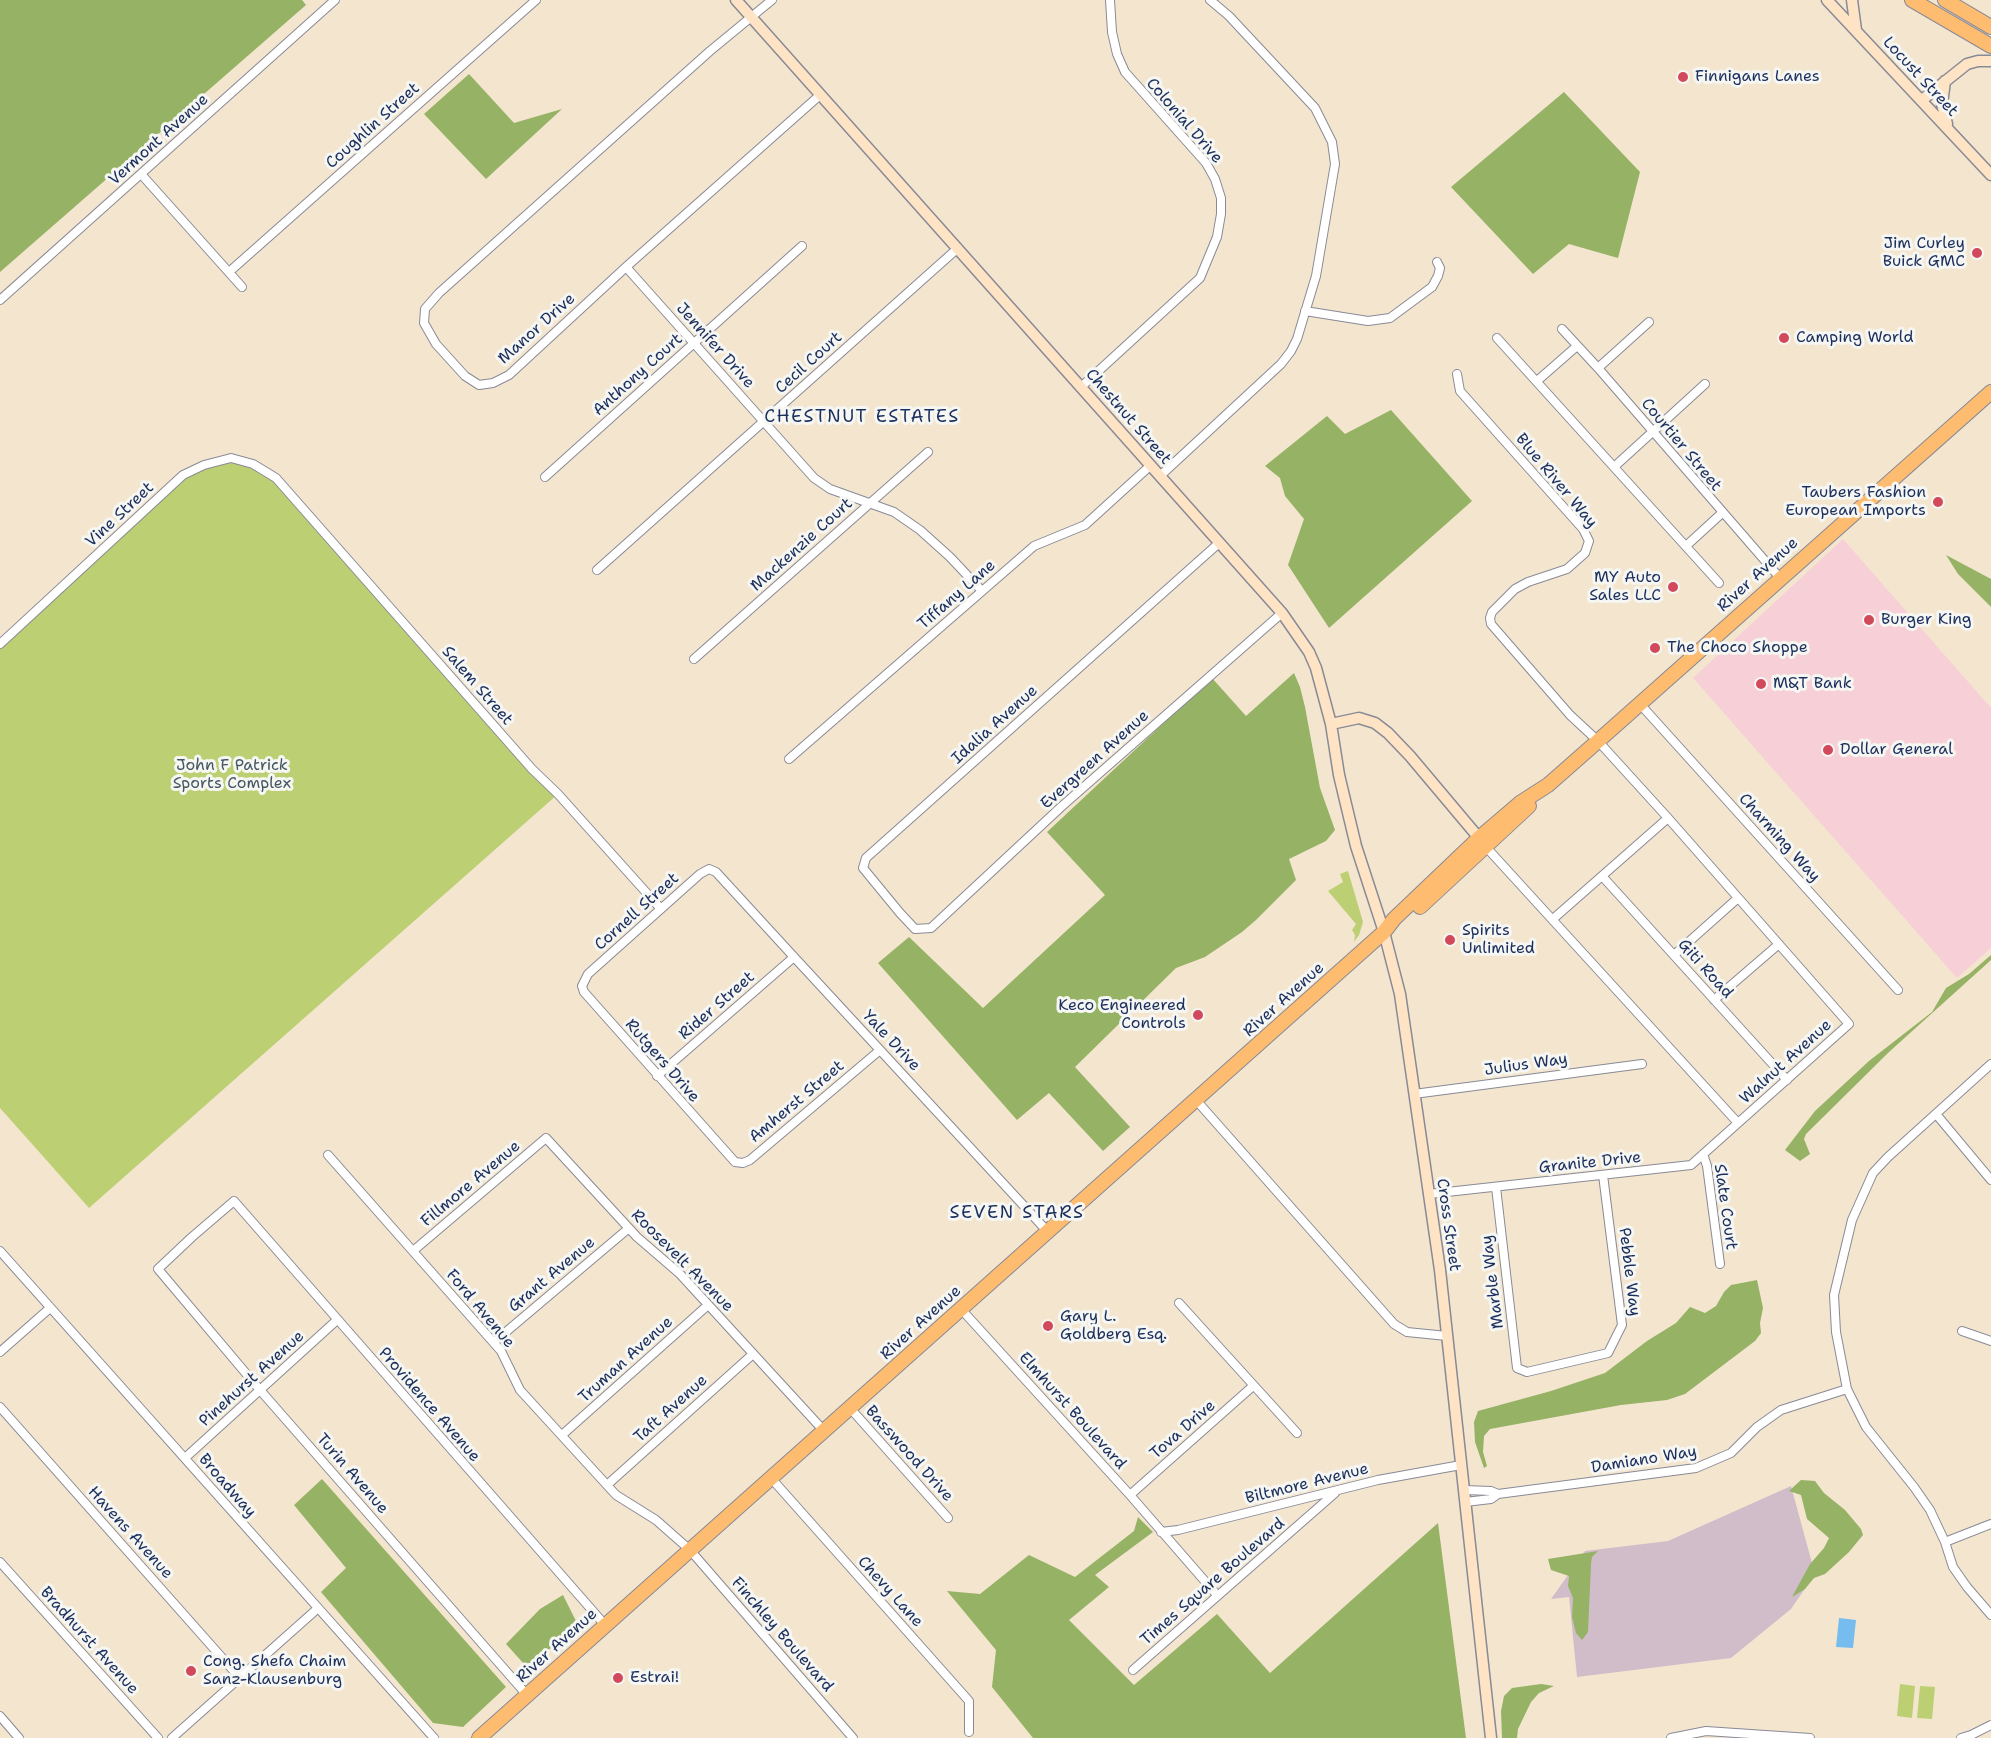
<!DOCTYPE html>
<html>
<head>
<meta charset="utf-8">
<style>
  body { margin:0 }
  canvas { display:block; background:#f4e5cf }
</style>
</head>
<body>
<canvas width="1991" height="1738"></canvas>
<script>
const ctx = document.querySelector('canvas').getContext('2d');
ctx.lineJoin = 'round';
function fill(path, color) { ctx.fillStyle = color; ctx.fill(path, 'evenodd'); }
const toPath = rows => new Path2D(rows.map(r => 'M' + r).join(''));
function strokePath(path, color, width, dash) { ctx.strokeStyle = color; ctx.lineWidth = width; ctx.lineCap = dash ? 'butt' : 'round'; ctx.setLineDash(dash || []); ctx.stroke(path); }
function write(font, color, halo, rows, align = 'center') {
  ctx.font = font + ' "Shantell Sans",sans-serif'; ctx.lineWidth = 6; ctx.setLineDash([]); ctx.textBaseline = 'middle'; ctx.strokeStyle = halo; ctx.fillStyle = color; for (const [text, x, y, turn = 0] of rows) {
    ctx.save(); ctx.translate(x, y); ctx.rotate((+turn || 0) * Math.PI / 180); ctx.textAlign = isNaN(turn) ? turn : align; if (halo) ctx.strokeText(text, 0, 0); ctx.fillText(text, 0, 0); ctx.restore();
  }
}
fill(toPath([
  [1843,539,1991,708,1991,948,1957,978,1693,678]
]), '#f6cfd7');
fill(toPath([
  [1791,1486,1815,1574,1791,1609,1731,1658,1577,1677,1569,1597,1551,1599,1585,1551,1668,1541]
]), '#d1bdc9');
fill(toPath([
  [231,458,276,478,558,794,89,1208,0,1108,0,639,183,475],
  [1348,871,1363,922,1359,935,1354,942,1355,935,1352,930,1356,924,1328,891,1343,882,1340,874],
  [1900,1684,1915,1686,1912,1718,1897,1716],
  [1920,1686,1935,1687,1932,1719,1917,1718]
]), '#bcd073');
fill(toPath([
  [0,0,302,0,306,5,0,272],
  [469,74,514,123,562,109,486,179,424,114],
  [1564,92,1640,172,1618,258,1569,244,1533,274,1451,187],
  [1391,410,1472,501,1329,628,1288,565,1304,519,1285,496,1280,478,1265,466,1327,416,1345,434],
  [1946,555,1991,579,1991,607,1958,574],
  [1294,673,1300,687,1305,707,1320,788,1335,830,1326,841,1289,859,1296,880,1256,920,1242,932,1205,957,1176,968,1075,1067,1130,1127,1103,1151,1049,1093,1017,1120,878,963,909,937,983,1008,1105,895,1047,832,1212,678,1246,716],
  [1991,955,1991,960,1889,1052,1806,1134,1804,1139,1810,1154,1800,1161,1785,1150,1815,1111,1869,1061,1932,1012,1946,988,1969,974],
  [1757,1280,1763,1308,1760,1323,1761,1333,1755,1341,1685,1394,1667,1400,1621,1405,1490,1429,1484,1436,1483,1452,1487,1466,1484,1468,1475,1442,1474,1422,1478,1411,1551,1391,1605,1373,1647,1341,1676,1323,1690,1307,1705,1313,1716,1306,1724,1292,1731,1285],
  [322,1479,506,1687,463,1727,433,1723,321,1592,346,1568,294,1505],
  [1801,1480,1815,1481,1824,1493,1845,1510,1861,1529,1863,1535,1849,1552,1825,1574,1814,1578,1805,1589,1792,1597,1810,1564,1824,1548,1829,1538,1807,1519,1801,1495,1789,1491],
  [1138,1517,1153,1532,1095,1575,1109,1587,1069,1620,1134,1685,1217,1614,1270,1673,1438,1523,1466,1738,1033,1738,992,1687,996,1650,947,1591,980,1594,1029,1555,1075,1577,1134,1531],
  [1598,1551,1592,1557,1591,1564,1588,1632,1582,1640,1576,1633,1572,1617,1573,1598,1568,1586,1569,1576,1551,1570,1548,1559],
  [563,1595,578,1625,533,1663,524,1664,506,1644,540,1609],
  [1541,1684,1554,1686,1539,1693,1531,1702,1518,1729,1517,1738,1502,1738,1501,1711,1504,1696,1512,1688]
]), '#95b265');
fill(toPath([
  [1839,1618,1856,1620,1853,1648,1836,1647]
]), '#76bcee');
const street = toPath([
  [772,0,710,51,439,293,425,309,424,323,436,344,465,376,479,385,493,383,509,375,626,267,820,95],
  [141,174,242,287],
  [626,267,814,478,830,489,894,512,920,530,950,557,982,591],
  [229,272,536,0],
  [0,300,335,0],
  [1305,311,1368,321,1390,318,1432,287,1438,276,1440,268,1437,262],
  [1562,329,1598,368,1780,578],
  [1497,338,1719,583],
  [1598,368,1649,322],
  [1457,374,1460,391,1583,529,1589,541,1585,553,1567,569,1528,582,1515,589,1492,612,1490,618,1491,624,1570,715,1598,741,1668,818,1849,1024,1738,1123,1486,847],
  [1537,381,1577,346],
  [1081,387,1200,278,1217,237,1221,214,1221,198,1215,179,1206,163,1125,72,1117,54,1112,32,1110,0],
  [1614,467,1705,384],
  [1160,476,1281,364,1291,351,1297,339,1316,276,1335,164,1332,142,1315,108,1229,16,1210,0],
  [545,477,802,246],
  [1219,543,866,858,863,868,900,913,915,929,931,928,1061,807,1282,613],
  [1686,546,1722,513],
  [597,570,958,248],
  [0,644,183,475,204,465,231,458,253,464,276,478,532,769,558,794,661,909],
  [694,659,928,452],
  [1640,704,1898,990],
  [789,759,1034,546,1085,525,1151,465],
  [1602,876,1787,1080],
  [1553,919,1668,818],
  [1674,955,1738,898],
  [1714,1000,1779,944],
  [880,1050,750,1160,743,1163,735,1162,584,992,582,986,588,974,700,874,709,869,716,872,794,957,880,1050,1048,1232],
  [1991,1064,1888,1157,1873,1173,1852,1220,1834,1295,1836,1332,1847,1389,1866,1427,1914,1487,1930,1510,1945,1542,1953,1567,1967,1587,1991,1615],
  [657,1076,794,957],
  [1414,1094,1642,1064],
  [1196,1100,1394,1324,1407,1332,1447,1336],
  [1936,1114,1991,1180],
  [1703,1154,1707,1166,1720,1264],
  [328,1155,501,1351,520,1390,616,1495,656,1520,690,1550,853,1738],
  [1496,1187,1517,1368,1527,1372,1608,1353,1622,1325,1603,1175],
  [1429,1194,1691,1165,1738,1123],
  [0,1251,434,1738],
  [413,1251,546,1138,637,1237,680,1274,824,1431],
  [1179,1303,1297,1433],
  [961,1309,1130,1495,1217,1595],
  [1962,1331,1991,1341],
  [494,1342,629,1228],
  [0,1352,50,1308],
  [0,1407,240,1678],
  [850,1408,948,1518],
  [562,1435,708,1305],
  [185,1458,337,1320],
  [771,1478,969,1701,969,1732],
  [607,1485,753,1354],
  [1464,1490,1491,1491,1498,1494],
  [1130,1495,1253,1386],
  [1465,1502,1491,1499,1498,1494,1696,1468,1731,1453,1757,1427,1781,1410,1847,1389],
  [1161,1532,1178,1530,1378,1480,1461,1465],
  [1945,1542,1991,1524],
  [0,1562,158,1738],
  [1133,1670,1335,1493],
  [527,1695,260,1390,158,1269,192,1237,234,1201,605,1625],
  [0,1716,19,1738],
  [172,1738,317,1609],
  [1671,1738,1706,1731,1810,1738],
  [1961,1738,1971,1735,1991,1725]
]);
const secondary = toPath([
  [736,0,1282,613,1309,652,1316,668,1331,724,1359,718,1375,723,1388,733,1410,756,1479,838],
  [1827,0,1991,175],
  [1852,0,1856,30],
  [1945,81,1942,104,1947,124],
  [1922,100,1967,64,1978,61,1991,61],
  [1331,724,1339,775,1356,846,1384,932,1400,994,1440,1270,1491,1738]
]);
const highway = toPath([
  [1912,0,1991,46],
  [1945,0,1991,27],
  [1420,907,1529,806],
  [479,1738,1384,932,1394,919,1479,838,1520,803,1548,785,1598,741,1991,392]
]);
strokePath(street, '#888a96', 10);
strokePath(secondary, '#888a96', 13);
strokePath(highway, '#888a96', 16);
strokePath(street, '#fff', 8);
strokePath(secondary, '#fee4c5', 10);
strokePath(highway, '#fdbc6f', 14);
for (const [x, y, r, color] of [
  [1683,77,6,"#d1495b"],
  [1977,253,6,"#d1495b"],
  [1784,338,6,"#d1495b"],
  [1938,502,6,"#d1495b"],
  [1673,587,6,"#d1495b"],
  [1869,620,6,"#d1495b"],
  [1655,648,6,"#d1495b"],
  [1761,684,6,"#d1495b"],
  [1828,750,6,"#d1495b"],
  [1450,940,6,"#d1495b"],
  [1198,1015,6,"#d1495b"],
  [1048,1326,6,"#d1495b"],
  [191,1671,6,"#d1495b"],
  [618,1678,6,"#d1495b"]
]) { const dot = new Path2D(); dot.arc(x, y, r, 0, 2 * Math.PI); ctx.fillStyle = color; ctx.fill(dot); strokePath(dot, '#f6f6f2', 2); }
write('16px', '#1b2f5e', '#f6f6f2', [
  ["Finnigans Lanes",1695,77],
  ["Jim Curley",1965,244,"right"],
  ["Buick GMC",1965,262,"right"],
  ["Camping World",1796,338],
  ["Taubers Fashion",1926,493,"right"],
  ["European Imports",1926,511,"right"],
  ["MY Auto",1661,578,"right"],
  ["Sales LLC",1661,596,"right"],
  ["Burger King",1881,620],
  ["The Choco Shoppe",1667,648],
  ["M&T Bank",1773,684],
  ["Dollar General",1840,750],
  ["Spirits",1462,931],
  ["Unlimited",1462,949],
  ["Keco Engineered",1186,1006,"right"],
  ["Controls",1186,1024,"right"],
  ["Gary L.",1060,1317],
  ["Goldberg Esq.",1060,1335],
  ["Cong. Shefa Chaim",203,1662],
  ["Sanz-Klausenburg",203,1680],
  ["Estrai!",630,1678]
], 'left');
write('16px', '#1b2f5e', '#f6f6f2', [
  ["Locust Street",1920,77,47],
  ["Colonial Drive",1184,121,49],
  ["Coughlin Street",373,126,-42],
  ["Vermont Avenue",159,140,-42],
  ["Manor Drive",537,329,-42],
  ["Jennifer Drive",715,346,48],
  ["Cecil Court",809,363,-42],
  ["Anthony Court",638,375,-42],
  ["Chestnut Street",1128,417,49],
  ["Courtier Street",1681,445,50],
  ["Blue River Way",1556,481,50],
  ["Vine Street",120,515,-43],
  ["Mackenzie Court",802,545,-42],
  ["River Avenue",1758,575,-42],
  ["Tiffany Lane",957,595,-41],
  ["Salem Street",477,686,49],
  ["Idalia Avenue",995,725,-42],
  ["Evergreen Avenue",1095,760,-42],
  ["Charming Way",1779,838,48],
  ["Cornell Street",637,912,-42],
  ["Giti Road",1705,969,48],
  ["River Avenue",1284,1000,-42],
  ["Rider Street",717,1006,-41],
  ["Yale Drive",891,1041,47],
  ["Rutgers Drive",662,1061,49],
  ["Walnut Avenue",1786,1062,-42],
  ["Julius Way",1526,1065,-8],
  ["Amherst Street",797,1102,-40],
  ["Granite Drive",1590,1163,-6],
  ["Fillmore Avenue",471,1184,-40],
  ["Slate Court",1725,1207,82],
  ["Cross Street",1448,1225,82],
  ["Roosevelt Avenue",682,1261,45],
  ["Pebble Way",1629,1272,83],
  ["Grant Avenue",552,1275,-40],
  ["Marble Way",1493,1282,-97],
  ["Ford Avenue",480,1309,50],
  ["River Avenue",921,1323,-42],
  ["Truman Avenue",626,1360,-42],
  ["Pinehurst Avenue",252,1379,-42],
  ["Providence Avenue",429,1405,49],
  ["Taft Avenue",671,1409,-42],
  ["Elmhurst Boulevard",1072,1411,48],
  ["Tova Drive",1183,1430,-41],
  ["Basswood Drive",909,1454,48],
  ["Damiano Way",1644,1460,-9],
  ["Turin Avenue",352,1474,49],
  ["Biltmore Avenue",1307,1484,-14],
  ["Broadway",227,1486,49],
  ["Havens Avenue",130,1533,48],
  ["Times Square Boulevard",1213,1582,-41],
  ["Chevy Lane",890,1592,48],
  ["Finchley Boulevard",782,1635,49],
  ["Bradhurst Avenue",89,1641,48],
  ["River Avenue",557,1646,-42]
]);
write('16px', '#435763', '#f6f6f2', [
  ["John F Patrick",232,766],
  ["Sports Complex",232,784]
]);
ctx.letterSpacing = '1.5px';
write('18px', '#1b2f5e', '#f6f6f2', [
  ["CHESTNUT ESTATES",862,417],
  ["SEVEN STARS",1017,1213]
]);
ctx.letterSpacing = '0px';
</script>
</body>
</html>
